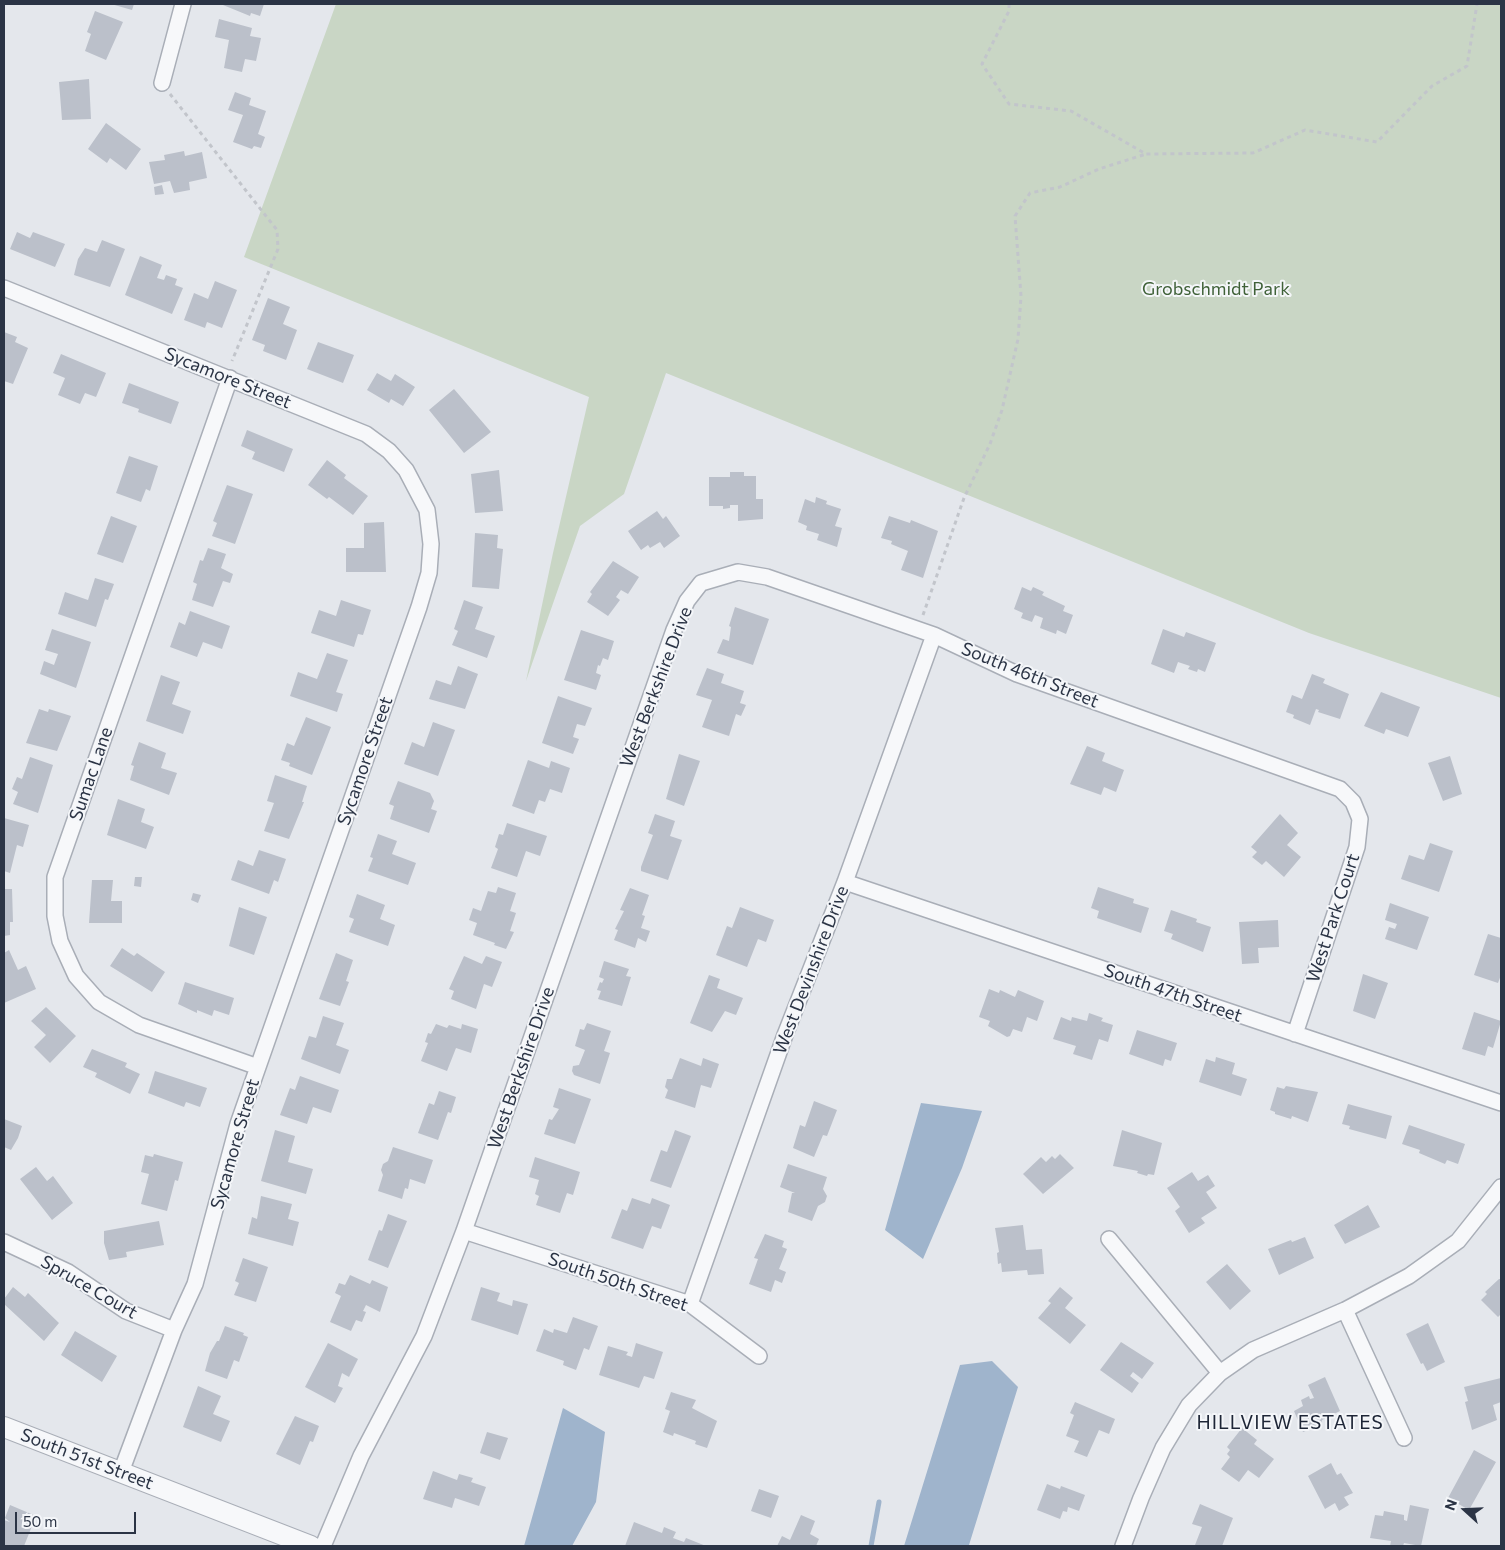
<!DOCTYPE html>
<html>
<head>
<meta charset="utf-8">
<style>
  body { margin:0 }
  #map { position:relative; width:1505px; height:1550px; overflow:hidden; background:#e4e7ec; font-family:Commissioner,sans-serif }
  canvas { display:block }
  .frame { position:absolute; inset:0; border:5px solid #2b3445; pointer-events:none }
  .north { position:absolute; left:1440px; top:1485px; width:50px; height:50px; -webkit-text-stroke:4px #f4f6f9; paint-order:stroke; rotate:290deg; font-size:14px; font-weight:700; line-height:20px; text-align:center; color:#2b3445 }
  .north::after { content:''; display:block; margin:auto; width:18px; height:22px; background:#2b3445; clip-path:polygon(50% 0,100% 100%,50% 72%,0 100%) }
  .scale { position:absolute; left:15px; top:1512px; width:121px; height:22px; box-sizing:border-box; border:2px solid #2b3445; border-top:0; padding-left:6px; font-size:15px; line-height:18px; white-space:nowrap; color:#2b3445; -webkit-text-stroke:4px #f4f6f9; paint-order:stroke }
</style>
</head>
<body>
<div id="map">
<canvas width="1505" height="1550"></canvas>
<div class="frame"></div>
<div class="north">N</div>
<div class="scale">50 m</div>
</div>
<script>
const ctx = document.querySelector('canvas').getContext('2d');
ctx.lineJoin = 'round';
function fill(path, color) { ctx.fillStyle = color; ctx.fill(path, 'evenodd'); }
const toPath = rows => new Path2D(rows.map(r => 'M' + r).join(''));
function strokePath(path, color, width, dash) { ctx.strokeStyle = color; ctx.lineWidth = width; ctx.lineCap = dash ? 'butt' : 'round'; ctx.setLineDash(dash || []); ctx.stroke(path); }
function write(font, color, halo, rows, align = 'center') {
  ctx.font = font + ' Commissioner,sans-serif'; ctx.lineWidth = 4; ctx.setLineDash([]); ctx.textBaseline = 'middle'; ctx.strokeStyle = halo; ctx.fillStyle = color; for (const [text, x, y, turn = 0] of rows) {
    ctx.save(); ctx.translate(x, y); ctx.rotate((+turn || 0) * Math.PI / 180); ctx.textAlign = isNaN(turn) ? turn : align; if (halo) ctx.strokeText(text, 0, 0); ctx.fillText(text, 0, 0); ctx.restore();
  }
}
fill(toPath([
  [336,4,1501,4,1501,698,1309,633,666,373,624,494,580,526,526,681,553,553,589,397,244,257]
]), '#c9d6c5');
fill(toPath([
  [921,1103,982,1111,962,1168,923,1259,885,1230],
  [992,1361,1018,1387,969,1545,904,1546,960,1365],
  [563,1408,605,1432,596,1502,572,1546,524,1546]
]), '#9fb4cc');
strokePath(toPath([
  [871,1546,879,1502]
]), '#9fb4cc', 5);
fill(toPath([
  [111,4,134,4,132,10],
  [223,4,264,4,260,16,251,13,250,16,223,5],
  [95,11,123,22,106,60,85,51,91,34,87,32],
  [219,19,252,28,250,36,261,38,256,61,245,59,242,72,224,68,229,40,215,37],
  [89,79,91,119,62,120,59,82],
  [235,92,251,98,249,105,266,111,258,134,265,137,261,148,254,146,252,149,233,142,243,115,228,110],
  [106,123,141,149,126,170,110,158,107,163,88,149],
  [184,151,185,156,202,152,207,178,189,182,190,190,174,193,170,181,154,184,149,162,165,160,164,155],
  [162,185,164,194,155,195,154,187],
  [17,232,30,238,33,232,65,244,55,267,10,249],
  [102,240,125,249,110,287,74,275,78,259,85,248,97,252],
  [140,256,162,265,157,278,164,280,166,275,177,279,175,285,183,288,172,314,125,295],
  [215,281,237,290,222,328,207,322,205,328,184,320,194,293,208,299],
  [268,298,290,307,283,324,297,330,286,360,263,351,265,345,252,340],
  [4,332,17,337,15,342,28,348,13,384,4,381],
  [318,342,354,355,343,383,307,369],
  [61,354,106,373,96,397,85,393,80,404,58,395,65,378,53,373],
  [377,373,391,381,395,374,415,387,403,406,391,399,389,403,367,390],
  [129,383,179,402,171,424,138,412,139,409,122,403],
  [454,389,491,432,464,453,429,410],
  [247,430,293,449,284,472,252,459,255,452,241,446],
  [129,456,158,466,150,491,146,489,141,502,116,493],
  [327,460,346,475,344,478,368,496,353,515,329,497,327,499,308,485],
  [499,470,503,511,475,513,471,474],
  [730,472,744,472,744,476,756,476,756,499,763,499,763,519,738,521,738,505,730,505,730,508,723,509,723,506,709,506,709,477,730,477],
  [227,485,253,494,235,544,212,536,217,523,213,521],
  [816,497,827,501,826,504,841,509,835,526,842,528,837,547,817,540,819,534,806,530,807,526,798,522,805,499,815,503],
  [657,511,663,519,666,516,680,536,664,548,660,542,650,548,648,545,641,550,628,531],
  [111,516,137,526,123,563,97,554],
  [889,516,910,523,911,520,938,531,923,578,901,570,908,551,891,544,892,541,881,538],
  [384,522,386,572,346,572,346,548,364,548,364,523],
  [475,533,498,535,497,548,503,549,499,589,472,587],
  [208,548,226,554,221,568,233,574,230,583,223,581,213,607,192,600,197,584,193,582,200,560,203,561],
  [613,561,639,577,628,594,621,590,616,597,620,600,608,616,587,602,592,594,590,592],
  [95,578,114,584,108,600,105,599,96,627,58,614,65,592,88,600],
  [1022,587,1031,591,1033,587,1044,592,1042,595,1065,606,1063,611,1073,615,1066,634,1057,630,1056,634,1040,628,1043,618,1035,615,1032,622,1021,618,1023,613,1014,609],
  [341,600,371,610,363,635,358,634,354,647,311,633,319,610,336,616],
  [464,600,483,607,475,629,495,636,487,658,452,645,458,631,454,629],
  [735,607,769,619,753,665,717,653,723,639,729,641,731,627,729,626],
  [190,611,230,626,222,649,203,642,197,657,170,647,179,622,185,625],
  [52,629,91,642,76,688,40,674,44,661,54,665,58,654,45,650],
  [1163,629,1184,637,1186,632,1216,643,1205,672,1198,669,1197,672,1188,669,1190,666,1178,662,1174,673,1151,664],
  [581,630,614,641,608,660,603,658,600,666,598,665,596,673,601,675,596,690,564,680],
  [327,653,348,660,336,692,343,694,337,712,290,696,298,672,317,679],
  [458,666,478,674,465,709,429,699,436,680,451,685],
  [707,668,724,674,721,683,744,691,740,703,746,705,741,716,736,714,729,736,702,727,712,700,696,695],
  [1312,674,1325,679,1323,683,1349,694,1340,719,1318,712,1319,710,1316,709,1310,725,1293,718,1294,715,1286,712,1292,695,1302,699],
  [161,675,180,682,172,704,191,711,183,734,146,721],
  [1381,692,1420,707,1408,737,1386,729,1384,734,1364,726],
  [558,696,592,708,585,726,577,724,573,737,579,739,573,754,542,743],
  [39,709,48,712,49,709,71,716,57,751,26,743],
  [306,717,331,727,312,775,289,766,290,763,281,760,287,743,294,746],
  [433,722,455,730,438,776,404,764,412,742,424,747],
  [139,742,166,753,161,768,177,773,169,795,130,780,134,766,131,765],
  [1087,746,1105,753,1102,761,1124,770,1116,792,1104,787,1101,795,1070,784],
  [679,754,700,761,684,806,666,799],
  [1450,756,1462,794,1443,801,1428,763],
  [30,757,53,765,38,813,13,804,18,792,12,789,17,777,22,779],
  [528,760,549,768,551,761,570,768,562,793,550,789,545,802,539,800,534,814,512,806],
  [275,775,307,786,302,802,304,802,289,839,264,831,274,803,267,801],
  [398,781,430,793,434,801,431,809,437,811,429,833,390,819,394,806,389,804],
  [118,799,145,809,141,822,154,827,146,849,107,835],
  [655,814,675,821,670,836,682,840,668,880,641,871,641,867,653,835,648,833],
  [1280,814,1298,833,1287,845,1301,857,1284,877,1266,861,1262,865,1252,857,1257,852,1251,847],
  [4,818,29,825,23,847,17,845,10,873,4,871],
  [507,823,547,836,540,856,526,851,517,877,491,868,498,849,495,847,499,834,503,835],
  [378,834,397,841,392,854,416,863,408,885,368,871,373,858,370,857],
  [1430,843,1453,851,1439,892,1401,879,1409,855,1424,860],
  [259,850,286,859,278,882,274,880,269,894,231,880,238,860,253,866],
  [135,877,142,877,141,887,134,886],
  [92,880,113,880,111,901,122,901,122,923,89,923],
  [498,887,516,893,510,911,516,913,510,931,514,932,506,949,494,945,495,943,473,935,477,923,469,920,473,908,481,911,488,891,496,893],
  [1098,887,1134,899,1133,903,1149,908,1141,933,1097,918,1099,911,1091,908],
  [630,888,649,895,642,915,645,916,641,928,650,931,646,942,638,938,635,948,614,940,618,930,615,929,624,911,620,910],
  [4,889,12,889,13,922,10,922,10,935,4,936],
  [193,893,201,895,198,903,191,900],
  [357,894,385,905,380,919,395,925,388,946,349,932,354,919,349,917],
  [1390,903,1429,917,1417,950,1385,939,1389,927,1395,929,1397,924,1385,920],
  [239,907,267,917,254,955,229,946],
  [740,907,774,920,766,942,758,939,747,967,716,955,727,926,732,928],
  [1171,910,1197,919,1196,922,1211,927,1203,952,1171,939,1173,934,1164,931],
  [1278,920,1279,947,1258,948,1259,963,1242,964,1239,922],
  [1488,934,1501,938,1501,975,1498,983,1474,975],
  [122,948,134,956,137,953,165,972,152,992,110,966],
  [9,950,18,970,26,966,36,989,4,1003,4,953],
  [336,953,353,960,346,981,349,982,340,1006,319,999],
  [464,956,482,964,486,956,502,962,492,987,484,984,476,1009,451,999,454,991,449,989],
  [604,961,629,969,626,976,631,977,622,1006,598,999,601,991,597,990,600,982,602,983,604,979,599,977],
  [1363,974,1388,983,1375,1019,1353,1011],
  [709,975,720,979,717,988,743,998,736,1015,725,1011,712,1032,690,1023],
  [185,982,234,998,229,1015,214,1010,212,1016,197,1010,197,1013,178,1004],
  [989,989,999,993,1000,990,1015,997,1018,990,1044,1001,1037,1021,1027,1017,1022,1032,1013,1029,1010,1036,1007,1037,988,1026,990,1021,979,1017],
  [46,1007,76,1036,50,1063,34,1047,46,1035,31,1021],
  [1474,1012,1501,1021,1493,1048,1488,1046,1485,1056,1462,1049],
  [1089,1013,1103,1018,1101,1021,1113,1025,1108,1042,1099,1039,1092,1060,1073,1054,1076,1046,1053,1039,1061,1017,1071,1021,1072,1017,1087,1021],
  [323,1016,344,1023,336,1045,349,1050,340,1074,301,1059,309,1036,316,1038],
  [587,1023,611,1031,604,1051,610,1053,600,1084,574,1075,572,1071,573,1066,579,1065,585,1050,575,1046,580,1029,584,1030],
  [436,1024,447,1028,449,1025,461,1029,462,1024,478,1029,471,1053,456,1048,447,1071,421,1061,428,1043,425,1042,428,1033,431,1034],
  [1137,1030,1177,1043,1171,1061,1165,1059,1163,1066,1129,1054],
  [92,1049,127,1063,125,1067,140,1074,130,1094,95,1077,97,1073,83,1067],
  [1216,1057,1235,1063,1232,1074,1247,1079,1241,1096,1199,1082,1206,1059,1215,1062],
  [680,1058,701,1066,703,1058,719,1064,711,1088,701,1085,695,1108,665,1098,668,1090,665,1087,667,1079,672,1079],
  [155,1071,207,1088,200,1107,186,1102,184,1107,148,1093],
  [300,1076,339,1090,331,1113,313,1107,307,1124,280,1115,290,1088,295,1090],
  [1286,1086,1318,1092,1308,1122,1292,1116,1291,1119,1275,1114,1275,1112,1270,1110,1277,1087,1284,1089],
  [559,1088,591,1099,575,1144,544,1134,549,1119,552,1120,559,1109,553,1107],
  [439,1091,456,1097,451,1113,448,1112,438,1140,418,1133,429,1103,434,1105],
  [814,1101,837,1110,827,1136,823,1135,814,1157,793,1148,800,1125,805,1127],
  [1348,1104,1392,1116,1386,1139,1349,1129,1350,1126,1342,1124],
  [4,1119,22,1126,18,1138,11,1150,4,1147],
  [1409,1125,1465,1144,1458,1164,1447,1160,1445,1164,1419,1153,1420,1150,1402,1144],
  [275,1130,295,1136,288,1162,313,1169,306,1194,261,1181],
  [675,1130,691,1136,671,1188,650,1181,661,1150,667,1152],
  [1122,1130,1162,1143,1154,1175,1148,1174,1147,1176,1137,1173,1138,1171,1113,1166],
  [393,1147,433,1160,425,1184,410,1179,408,1189,405,1188,402,1199,378,1191,383,1175,381,1170,383,1164,388,1161],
  [154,1154,183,1162,178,1181,175,1180,167,1211,141,1204,149,1174,141,1172,145,1155,153,1157],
  [1060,1154,1074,1168,1043,1194,1023,1174,1041,1157,1046,1162,1052,1156,1055,1159],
  [535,1157,580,1172,573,1195,567,1193,560,1213,536,1205,539,1196,535,1194,539,1180,529,1177],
  [788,1164,827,1177,823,1189,827,1196,825,1202,818,1206,812,1221,788,1212,792,1193,795,1193,780,1187],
  [36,1167,47,1181,53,1176,73,1203,52,1220,20,1179],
  [1192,1172,1198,1181,1208,1175,1215,1186,1206,1192,1217,1208,1201,1218,1205,1223,1189,1233,1175,1211,1180,1207,1167,1188],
  [261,1196,292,1204,288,1219,299,1222,293,1246,248,1234,252,1217,257,1219],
  [632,1198,650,1204,652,1198,670,1205,661,1229,652,1226,643,1249,611,1238,622,1209,627,1211],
  [1368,1205,1380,1227,1345,1244,1334,1225],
  [388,1214,407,1221,388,1268,368,1260,379,1230,382,1231],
  [159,1221,164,1245,126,1252,127,1257,109,1260,104,1243,104,1231],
  [1023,1225,1026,1250,1042,1249,1044,1274,1028,1275,1027,1270,1002,1272,1001,1263,998,1264,997,1253,999,1252,995,1228],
  [765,1234,784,1241,782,1247,787,1249,779,1269,786,1272,782,1283,775,1280,771,1292,749,1284,758,1259,754,1258],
  [1305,1237,1314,1258,1279,1275,1268,1249,1291,1240,1292,1242],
  [243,1258,268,1267,256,1302,234,1295,239,1283,235,1281],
  [1227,1264,1251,1291,1230,1310,1206,1282],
  [350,1275,370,1284,372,1280,388,1287,380,1312,366,1305,363,1311,366,1312,362,1322,356,1320,351,1331,330,1322,341,1296,335,1293,339,1283,345,1285],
  [1499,1279,1501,1279,1501,1314,1498,1317,1481,1300,1487,1294,1485,1292],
  [13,1287,25,1297,28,1293,59,1323,44,1341,4,1304,4,1299],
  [481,1287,500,1293,497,1301,512,1306,513,1300,528,1304,518,1335,471,1320],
  [1060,1287,1073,1298,1065,1308,1086,1325,1070,1344,1038,1318,1051,1303,1048,1301],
  [573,1317,598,1326,589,1350,584,1348,576,1370,563,1365,564,1361,536,1351,544,1329,553,1333,554,1329,567,1333],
  [1428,1323,1445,1362,1427,1371,1423,1363,1421,1364,1406,1334],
  [225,1326,244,1333,243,1335,248,1337,239,1362,234,1360,227,1379,205,1371,210,1353,217,1341,219,1341],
  [75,1331,117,1356,102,1382,61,1355],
  [1121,1342,1154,1363,1142,1379,1133,1372,1130,1376,1139,1383,1132,1393,1100,1370],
  [328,1343,358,1359,349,1377,342,1373,338,1386,343,1388,335,1403,305,1387],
  [636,1343,663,1352,654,1379,644,1376,639,1388,599,1375,608,1346,628,1352,626,1355,632,1357],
  [1325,1377,1340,1411,1322,1420,1321,1425,1303,1432,1294,1411,1303,1406,1301,1400,1309,1396,1310,1399,1314,1398,1308,1385],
  [1501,1378,1501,1402,1493,1405,1497,1420,1472,1430,1465,1402,1468,1401,1464,1387],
  [198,1386,221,1396,213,1414,230,1421,221,1442,183,1427],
  [671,1392,696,1400,692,1408,717,1421,707,1448,695,1444,696,1441,674,1433,673,1436,663,1432,670,1411,665,1409],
  [1075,1402,1115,1419,1109,1434,1099,1430,1087,1457,1074,1452,1079,1441,1066,1436,1074,1415,1070,1413],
  [295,1416,319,1426,313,1442,310,1441,300,1465,276,1454],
  [1242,1428,1257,1440,1254,1444,1274,1459,1259,1478,1248,1470,1239,1482,1221,1469,1230,1457,1227,1454,1230,1450,1227,1447],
  [487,1432,508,1438,500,1460,480,1453],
  [1474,1450,1496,1462,1469,1510,1448,1498],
  [1331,1463,1337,1475,1341,1473,1353,1493,1344,1497,1349,1505,1339,1511,1335,1503,1325,1509,1308,1476],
  [433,1471,457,1480,459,1474,473,1478,471,1482,486,1487,479,1506,455,1498,452,1508,423,1499],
  [1047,1484,1060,1489,1061,1486,1085,1495,1079,1511,1068,1507,1067,1512,1063,1511,1060,1519,1037,1510],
  [759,1489,779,1496,771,1518,751,1511],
  [1200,1504,1233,1518,1222,1546,1195,1545,1202,1527,1192,1524],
  [10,1505,36,1516,24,1546,4,1546,4,1520,10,1522,5,1518],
  [1410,1505,1429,1509,1421,1546,1404,1543,1403,1546,1390,1546,1391,1541,1370,1538,1375,1515,1383,1516,1384,1511,1404,1515,1404,1520,1407,1521],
  [801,1515,815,1521,810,1534,819,1539,816,1546,777,1546,782,1536,790,1540],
  [634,1522,662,1533,664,1527,676,1532,673,1538,684,1542,686,1538,706,1546,625,1546]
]), '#bbc0ca');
const minor = toPath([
  [162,83,183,4],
  [4,288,366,434,389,451,406,470,427,510,431,544,429,573,419,607,238,1124,195,1284,174,1330,121,1472],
  [230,378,55,877,55,916,60,941,76,976,99,1002,139,1025,258,1067],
  [845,882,1501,1103],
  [464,1231,690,1304,759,1356],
  [1109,1239,1220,1373],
  [4,1242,68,1272,126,1311,174,1330],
  [690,1304,785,1035,845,882,934,635],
  [1345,1310,1404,1438],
  [323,1546,361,1456,424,1336,464,1231,674,630,687,601,701,583,738,572,767,577,934,635,1017,674,1340,789,1353,802,1360,819,1357,847,1295,1034],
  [1123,1546,1141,1498,1163,1448,1189,1405,1220,1373,1253,1350,1345,1310,1409,1276,1458,1241,1501,1187]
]);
const tertiary = toPath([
  [4,1427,311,1546]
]);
strokePath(minor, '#a9aeb7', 18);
strokePath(tertiary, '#a9aeb7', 22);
strokePath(toPath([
  [1009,4,1009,11,982,64,1009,104,1071,111,1146,154,1253,153,1305,130,1377,142,1432,86,1467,66,1477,4],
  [170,94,277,230,278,249,232,361],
  [923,615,964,498,990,444,1002,410,1018,339,1021,296,1015,216,1030,193,1060,187,1099,169,1146,154]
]), '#c2c5cb', 3, [4, 4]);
strokePath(minor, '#f7f8fa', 15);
strokePath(tertiary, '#f7f8fa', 20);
write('18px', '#3f6138', '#f4f6f9', [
  ["Grobschmidt Park",1216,289]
]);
write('18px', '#2b3445', '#f4f6f9', [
  ["Sycamore Street",228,378,22],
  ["South 46th Street",1030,675,22],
  ["West Berkshire Drive",656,687,-69],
  ["Sycamore Street",365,761,-71],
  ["Sumac Lane",91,774,-71],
  ["West Park Court",1333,918,-72],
  ["West Devinshire Drive",811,970,-69],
  ["South 47th Street",1173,993,19],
  ["West Berkshire Drive",521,1068,-71],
  ["Sycamore Street",235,1144,-74],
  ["South 50th Street",618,1282,19],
  ["Spruce Court",89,1287,30],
  ["South 51st Street",87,1459,21]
]);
ctx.letterSpacing = '1px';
write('19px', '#1d2536', '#f4f6f9', [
  ["HILLVIEW ESTATES",1290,1423]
]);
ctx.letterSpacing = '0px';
</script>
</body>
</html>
